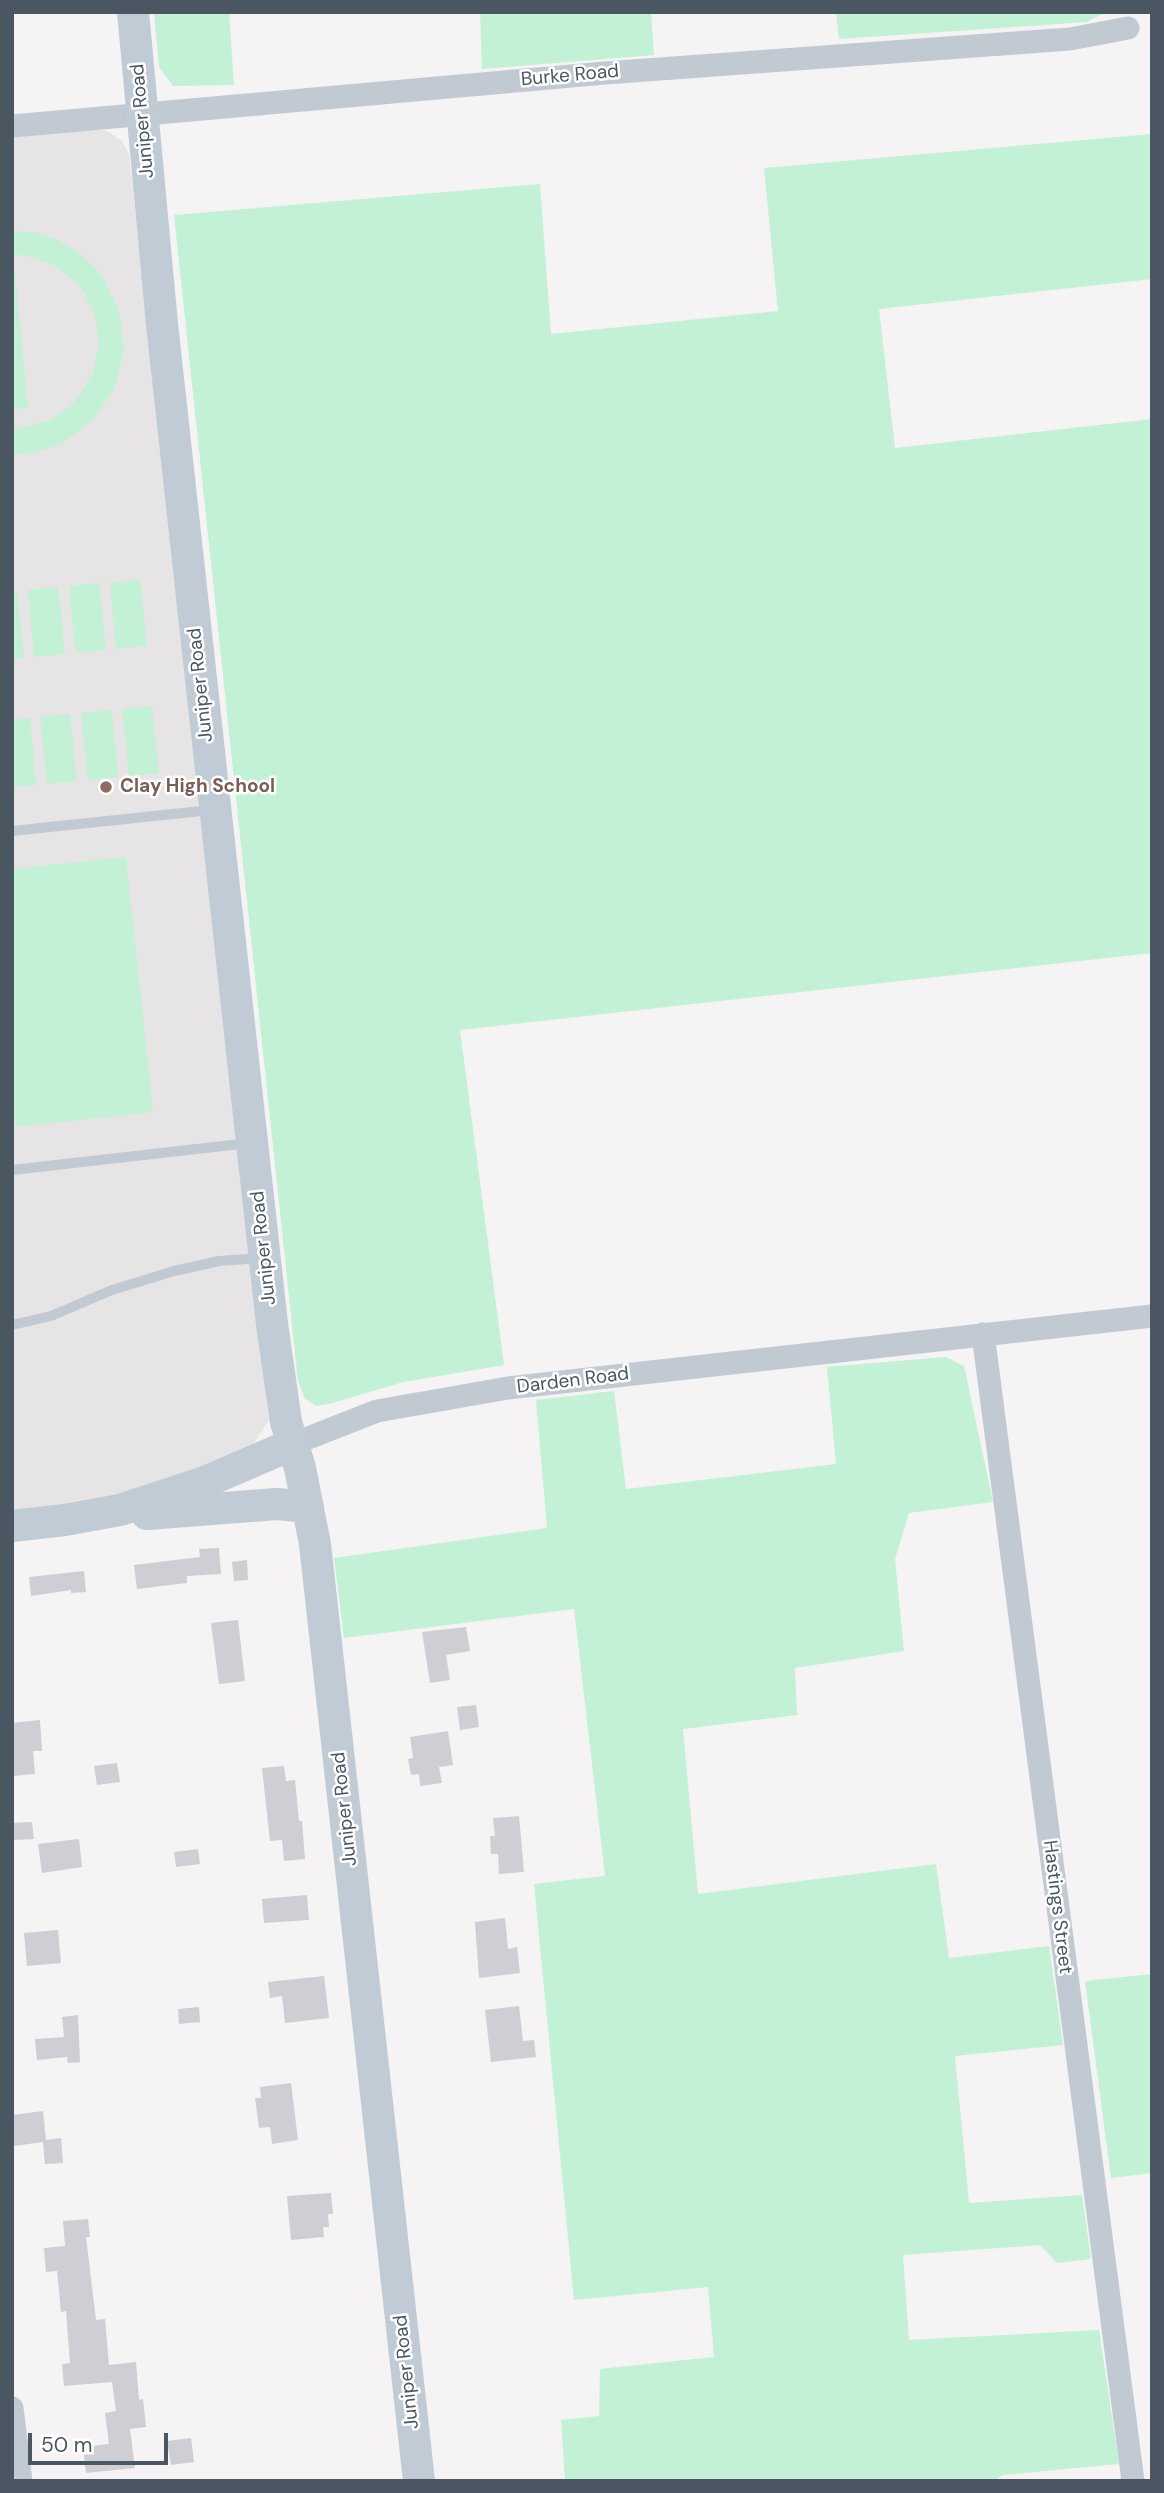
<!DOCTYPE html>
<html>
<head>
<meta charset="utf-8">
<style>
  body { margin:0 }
  #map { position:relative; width:1164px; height:2493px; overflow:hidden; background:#f5f3f3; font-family:"DM Sans",sans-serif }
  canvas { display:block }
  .frame { position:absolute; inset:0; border:14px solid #4a5661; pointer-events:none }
  .scale { position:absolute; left:28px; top:2433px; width:140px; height:32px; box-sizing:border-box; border:4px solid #4a5661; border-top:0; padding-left:9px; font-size:21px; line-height:24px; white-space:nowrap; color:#4a5661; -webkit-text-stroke:5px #fff; paint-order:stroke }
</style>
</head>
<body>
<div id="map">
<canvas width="1164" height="2493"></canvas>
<div class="frame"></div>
<div class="scale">50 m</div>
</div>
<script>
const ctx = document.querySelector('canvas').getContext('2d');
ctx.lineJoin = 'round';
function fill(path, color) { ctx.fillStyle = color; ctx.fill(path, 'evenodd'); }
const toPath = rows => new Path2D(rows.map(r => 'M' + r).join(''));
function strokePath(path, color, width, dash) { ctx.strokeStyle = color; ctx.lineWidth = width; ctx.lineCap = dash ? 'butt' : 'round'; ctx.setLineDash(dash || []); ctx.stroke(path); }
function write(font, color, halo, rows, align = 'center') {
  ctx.font = font + ' "DM Sans",sans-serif'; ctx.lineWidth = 5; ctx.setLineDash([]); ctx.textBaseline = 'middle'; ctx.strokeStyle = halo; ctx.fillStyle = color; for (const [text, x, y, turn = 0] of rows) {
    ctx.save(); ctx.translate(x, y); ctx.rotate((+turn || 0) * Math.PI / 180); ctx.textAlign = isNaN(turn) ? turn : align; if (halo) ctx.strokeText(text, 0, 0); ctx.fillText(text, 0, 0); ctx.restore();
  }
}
fill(toPath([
  [87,128,107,131,122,141,129,154,269,1420,251,1447,121,1499,12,1511,12,135]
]), '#e6e4e5');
fill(toPath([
  [154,12,229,12,234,85,173,86,159,67],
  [480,12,651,12,654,55,482,69],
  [836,12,1106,12,1087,22,839,39],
  [1152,134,1152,279,879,309,895,448,1152,419,1152,953,460,1030,504,1365,403,1382,329,1404,316,1406,305,1399,298,1381,174,215,540,184,551,334,778,311,764,168],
  [12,231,38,233,57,240,74,249,89,262,102,276,119,310,124,349,115,387,93,420,62,443,43,450,12,455,12,430,48,421,71,406,79,396,93,373,99,345,96,319,85,294,76,282,54,265,28,256,12,254],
  [12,273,15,273,28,408,12,409],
  [140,580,147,646,116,649,110,582],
  [99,583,106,650,76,653,69,586],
  [58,587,65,654,34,657,28,590],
  [17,591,24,658,12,659,12,592],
  [152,706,159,773,129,776,122,709],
  [112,710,118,777,88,780,81,713],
  [70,714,77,781,47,784,40,717],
  [30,718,36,785,12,787,12,720],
  [126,857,153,1112,16,1127,12,1089,12,869],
  [946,1357,964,1366,993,1502,909,1513,895,1559,904,1651,795,1668,797,1715,683,1729,698,1894,936,1864,949,1958,1049,1946,1063,2045,955,2056,969,2203,1082,2195,1091,2259,1057,2263,1040,2245,903,2255,909,2340,1099,2330,1119,2464,1003,2475,993,2481,565,2481,561,2420,599,2416,600,2369,714,2357,708,2287,574,2300,534,1884,605,1876,574,1609,344,1638,334,1558,547,1528,536,1400,614,1391,626,1489,836,1464,827,1367],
  [1152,1974,1152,2173,1111,2178,1085,1981]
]), '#c3f1d5');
fill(toPath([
  [219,1548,221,1574,187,1576,187,1583,137,1589,134,1565,200,1557,199,1549],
  [247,1560,248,1580,234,1581,232,1562],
  [84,1571,86,1592,71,1593,71,1590,31,1596,29,1577],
  [238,1620,245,1681,219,1684,211,1623],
  [466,1627,470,1651,446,1655,450,1680,430,1683,422,1632],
  [476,1705,479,1727,460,1730,457,1707],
  [40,1720,42,1751,33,1751,35,1774,12,1776,12,1723],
  [448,1731,453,1765,439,1767,442,1783,420,1786,419,1774,411,1775,408,1759,413,1758,410,1737],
  [117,1763,120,1782,97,1785,94,1766],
  [284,1766,286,1781,295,1780,299,1821,302,1821,305,1859,284,1861,282,1840,270,1841,262,1768],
  [519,1816,524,1872,499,1874,498,1854,491,1854,490,1836,495,1836,493,1818],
  [32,1822,34,1839,14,1840,13,1823],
  [79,1839,82,1867,42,1873,38,1844],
  [198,1849,200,1864,176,1867,174,1852],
  [307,1895,309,1920,264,1923,262,1899],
  [505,1918,508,1949,517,1947,520,1973,479,1978,475,1922],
  [58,1930,61,1963,27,1966,24,1933],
  [324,1976,329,2018,285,2023,282,1996,270,1998,268,1982],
  [519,2006,523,2041,534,2040,536,2057,491,2062,485,2010],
  [199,2007,200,2022,179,2024,178,2009],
  [78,2015,80,2062,68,2063,67,2057,37,2060,35,2039,64,2037,62,2017],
  [291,2083,298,2140,272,2144,270,2127,259,2128,255,2098,261,2098,260,2087],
  [43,2111,46,2140,61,2138,63,2163,45,2164,43,2142,14,2146,12,2115],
  [331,2193,333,2214,328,2214,329,2227,323,2227,324,2237,291,2240,287,2196],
  [88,2219,90,2237,86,2237,96,2320,105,2319,109,2365,136,2362,139,2400,143,2399,146,2427,130,2429,135,2468,86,2473,83,2447,109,2444,105,2413,116,2411,112,2382,64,2386,62,2364,70,2363,66,2311,61,2312,57,2271,46,2272,44,2248,65,2246,63,2221],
  [191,2438,194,2462,171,2465,167,2441]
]), '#cdcfd5');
strokePath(toPath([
  [12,831,211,810],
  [12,1170,249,1143],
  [12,1325,51,1316,112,1290,174,1271,219,1261,261,1258]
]), '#c1cad2', 10);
strokePath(toPath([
  [12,126,605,73,1070,39,1128,28],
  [983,1334,1133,2481],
  [293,1444,377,1411,508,1388,1152,1316],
  [12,2408,21,2481]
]), '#c1cad2', 23);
strokePath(toPath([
  [133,12,162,324,272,1324,286,1422,300,1468,315,1544,419,2481],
  [147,1514,277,1504,308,1507],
  [12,1526,65,1520,120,1510,205,1482,293,1444]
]), '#c1cbd6', 32);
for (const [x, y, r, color] of [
  [106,787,7,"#8d6e63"]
]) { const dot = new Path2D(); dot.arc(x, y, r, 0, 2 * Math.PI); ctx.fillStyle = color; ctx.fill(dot); strokePath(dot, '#fff', 2.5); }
write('19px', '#4a5661', '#fff', [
  ["Burke Road",570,76,-5],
  ["Juniper Road",143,121,-95],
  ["Juniper Road",201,685,-96],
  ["Juniper Road",264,1248,-96],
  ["Darden Road",573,1381,-7],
  ["Juniper Road",345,1809,-96],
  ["Hastings Street",1057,1907,83],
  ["Juniper Road",407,2372,-96]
]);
write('bold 19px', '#785e54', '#fff', [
  ["Clay High School",120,787]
], 'left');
</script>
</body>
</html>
